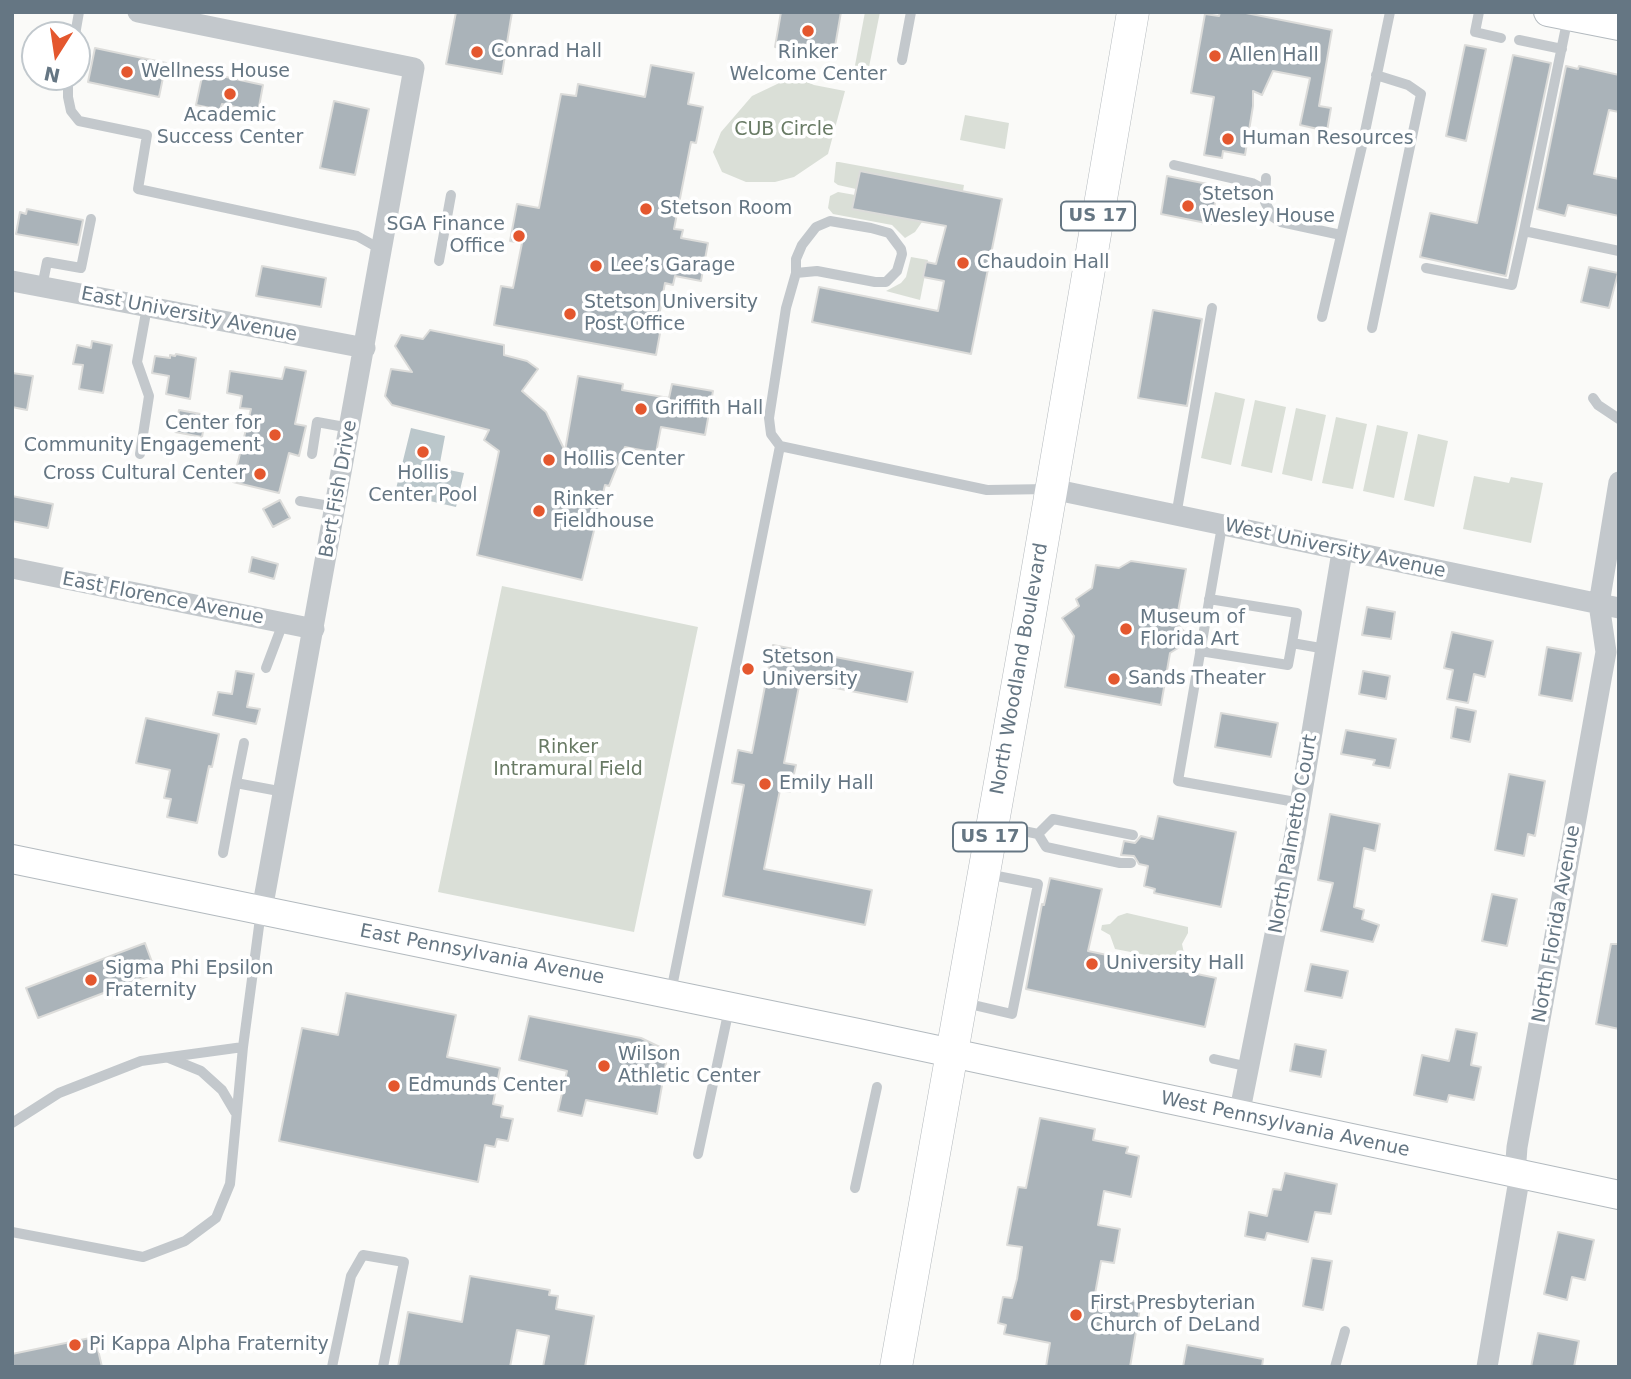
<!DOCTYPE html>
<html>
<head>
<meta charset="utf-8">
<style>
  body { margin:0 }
  #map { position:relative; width:1631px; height:1379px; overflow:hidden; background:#fafaf8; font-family:"DejaVu Sans",sans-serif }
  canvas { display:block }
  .frame { position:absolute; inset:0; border:14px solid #657683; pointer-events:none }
  .north { position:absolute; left:21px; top:21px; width:70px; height:70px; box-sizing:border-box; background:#fff; border:2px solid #c1c8cd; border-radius:50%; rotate:192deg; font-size:19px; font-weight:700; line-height:28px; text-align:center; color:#657683 }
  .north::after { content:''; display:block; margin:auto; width:24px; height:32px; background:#e4572e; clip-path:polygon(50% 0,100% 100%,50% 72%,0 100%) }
</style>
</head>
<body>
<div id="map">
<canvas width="1631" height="1379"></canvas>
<div class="frame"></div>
<div class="north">N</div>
</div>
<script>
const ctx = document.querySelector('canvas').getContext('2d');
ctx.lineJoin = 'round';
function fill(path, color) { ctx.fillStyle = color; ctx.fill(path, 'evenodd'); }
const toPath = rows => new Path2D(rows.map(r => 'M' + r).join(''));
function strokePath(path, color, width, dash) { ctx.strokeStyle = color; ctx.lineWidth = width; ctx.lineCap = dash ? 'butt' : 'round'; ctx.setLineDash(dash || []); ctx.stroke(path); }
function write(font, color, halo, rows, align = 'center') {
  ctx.font = font + ' "DejaVu Sans",sans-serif'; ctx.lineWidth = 7; ctx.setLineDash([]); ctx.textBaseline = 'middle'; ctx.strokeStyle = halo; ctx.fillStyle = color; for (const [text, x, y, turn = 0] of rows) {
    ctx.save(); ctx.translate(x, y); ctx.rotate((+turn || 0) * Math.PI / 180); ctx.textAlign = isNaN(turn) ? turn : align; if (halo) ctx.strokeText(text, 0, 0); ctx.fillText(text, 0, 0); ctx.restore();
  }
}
fill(toPath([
  [865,12,880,12,868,72,857,79,853,76],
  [794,76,814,85,845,91,828,154,794,177,775,182,746,182,722,172,713,152,721,132,752,96],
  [965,115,1009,123,1005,149,960,140],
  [836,162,839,162,964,185,963,191,860,171,856,189,838,185,834,182],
  [838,192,855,195,852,209,922,222,915,232,905,238,892,225,833,214,828,208,830,196],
  [911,257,928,260,920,300,886,291,901,283,906,277],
  [1215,392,1245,399,1231,465,1201,458],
  [1255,400,1286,407,1272,473,1241,466],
  [1296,408,1326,415,1312,481,1282,474],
  [1336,417,1367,424,1353,489,1322,483],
  [1377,425,1408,432,1394,498,1363,491],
  [1418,434,1448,441,1434,507,1404,500],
  [1474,476,1509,483,1511,477,1543,483,1531,543,1463,529],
  [502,586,698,627,634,932,438,892],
  [1127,913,1188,927,1188,933,1182,944,1185,958,1183,962,1115,949,1110,935,1101,930,1102,925,1110,924,1118,916]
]), '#dadfd7');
fill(toPath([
  [411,428,445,436,439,468,464,473,456,507,395,493]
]), '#bbc7cb');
const building = toPath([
  [456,12,512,12,502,74,446,64,456,12],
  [781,12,841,12,833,58,775,47,781,12],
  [1220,12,1241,12,1332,30,1319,106,1331,108,1327,131,1300,125,1310,78,1273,71,1262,95,1253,91,1253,106,1245,155,1223,151,1222,158,1204,155,1214,97,1191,93,1205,14,1219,16,1220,12],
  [1465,45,1486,49,1466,141,1446,136,1465,45],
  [95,48,166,63,159,97,88,82,95,48],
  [1513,55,1551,63,1506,276,1420,257,1430,213,1477,223,1513,55],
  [651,65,694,73,688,104,703,107,696,143,691,142,674,229,683,230,681,238,708,243,701,281,675,276,673,285,665,283,659,316,663,317,656,355,494,325,501,286,513,288,522,243,510,241,517,204,539,208,561,94,576,96,578,84,645,97,651,65],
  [1566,66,1578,69,1579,66,1619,75,1619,112,1609,110,1594,174,1619,179,1619,216,1568,205,1565,216,1537,209,1566,66],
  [203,72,263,85,258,112,222,104,220,110,196,105,203,72],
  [334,101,369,109,355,175,320,168,334,101],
  [860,171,1002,199,971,354,812,322,819,287,938,311,944,281,923,277,926,262,936,264,946,226,852,209,860,171],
  [1167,176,1218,186,1211,224,1161,214,1167,176],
  [27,209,83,220,78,245,16,234,20,212,26,214,27,209],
  [262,266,326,278,321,307,256,296,262,266],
  [1589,267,1618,273,1609,308,1581,302,1589,267],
  [1153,310,1202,319,1187,406,1138,398,1153,310],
  [430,330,504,345,504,355,527,361,538,369,522,391,546,412,565,451,578,376,623,384,622,390,669,398,672,384,713,391,705,435,661,427,656,453,625,447,609,486,605,485,582,580,477,555,499,451,484,440,489,430,392,405,385,396,391,369,412,372,395,346,401,335,423,339,430,330],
  [92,341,112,345,103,393,79,389,83,365,73,364,77,345,91,348,92,341],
  [176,354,196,358,190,399,166,394,169,376,152,373,155,356,170,358,170,355,175,356,176,354],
  [285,367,306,371,295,424,306,426,299,456,289,453,279,493,233,482,251,409,240,408,242,396,227,393,230,371,282,379,285,367],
  [12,373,33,376,27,410,12,407,12,373],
  [179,410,206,415,202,437,175,432,179,410],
  [12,496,53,504,48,528,12,521,12,496],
  [280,500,290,518,273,527,263,509,280,500],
  [252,557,278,564,274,579,249,572,252,557],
  [1131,561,1186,569,1176,622,1191,640,1170,653,1161,705,1065,687,1074,636,1062,618,1079,606,1076,599,1092,588,1096,565,1119,568,1131,561],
  [1367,607,1395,612,1391,639,1362,635,1367,607],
  [1452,632,1493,641,1485,677,1474,674,1468,703,1447,699,1453,670,1444,668,1452,632],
  [773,645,913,672,907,702,800,681,784,763,796,765,790,792,780,790,764,869,872,890,865,925,723,896,744,785,732,783,738,750,752,753,773,645],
  [1547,647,1581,653,1572,701,1539,695,1547,647],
  [236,671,254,674,247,707,260,709,256,724,213,715,218,692,232,694,236,671],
  [1363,671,1390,676,1386,699,1359,694,1363,671],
  [1456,707,1476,711,1470,742,1451,738,1456,707],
  [1221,713,1278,723,1271,757,1215,747,1221,713],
  [146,718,219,734,212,767,209,766,197,823,167,817,171,799,164,798,170,770,136,763,146,718],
  [1346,730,1396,739,1390,768,1373,765,1375,760,1341,754,1346,730],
  [1509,774,1545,781,1535,836,1528,834,1524,856,1495,850,1509,774],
  [1330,814,1380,824,1375,851,1364,848,1354,907,1364,910,1362,919,1379,925,1373,942,1321,931,1333,883,1318,880,1330,814],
  [1158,816,1236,832,1221,907,1154,893,1155,889,1144,886,1148,866,1139,864,1134,856,1121,855,1124,841,1135,843,1141,836,1153,839,1158,816],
  [1050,878,1102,889,1088,951,1216,978,1205,1027,1026,989,1042,904,1044,905,1050,878],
  [1492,894,1517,899,1507,946,1482,941,1492,894],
  [145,943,156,973,38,1018,26,988,145,943],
  [1611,944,1619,944,1619,1029,1596,1024,1611,944],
  [1311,964,1348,971,1342,998,1305,991,1311,964],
  [346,993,456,1015,447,1057,500,1068,493,1104,503,1106,501,1117,513,1119,508,1141,497,1139,495,1147,485,1145,478,1182,279,1141,302,1028,338,1035,346,993],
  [529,1016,641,1038,668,1051,657,1114,586,1100,582,1116,558,1111,567,1071,519,1060,529,1016],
  [1456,1029,1477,1033,1471,1065,1481,1067,1474,1100,1449,1095,1447,1102,1414,1095,1422,1055,1449,1061,1456,1029],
  [1295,1044,1326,1050,1321,1077,1290,1071,1295,1044],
  [1040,1118,1095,1129,1093,1140,1128,1147,1126,1153,1139,1156,1131,1197,1104,1191,1098,1225,1120,1229,1114,1263,1101,1261,1095,1294,1141,1302,1130,1367,1046,1367,1050,1343,1004,1334,1006,1325,998,1323,1003,1297,1012,1298,1017,1279,1022,1247,1007,1245,1018,1187,1026,1188,1040,1118],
  [1285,1173,1337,1184,1331,1214,1315,1212,1308,1242,1267,1233,1265,1240,1245,1236,1249,1212,1267,1216,1273,1189,1281,1190,1285,1173],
  [1558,1232,1594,1240,1585,1280,1572,1277,1567,1300,1544,1294,1558,1232],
  [1312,1258,1332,1261,1323,1310,1303,1306,1312,1258],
  [470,1276,550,1290,549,1295,558,1296,556,1309,594,1316,585,1367,543,1367,549,1336,517,1330,510,1367,398,1367,408,1312,462,1322,470,1276],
  [1538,1333,1579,1341,1574,1367,1531,1367,1538,1333],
  [95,1337,102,1367,12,1367,12,1354,95,1337],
  [1187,1345,1263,1359,1262,1367,1183,1367,1187,1345]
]);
fill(building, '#aab3b9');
strokePath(building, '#dcdcda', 2);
const secondary = toPath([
  [1548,12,1619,26],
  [12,859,858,1033,1619,1195]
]);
const primary = toPath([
  [896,1367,1029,620,1133,12]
]);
strokePath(secondary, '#b3babf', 30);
strokePath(primary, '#b5babe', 33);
strokePath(toPath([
  [1479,12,1475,32,1501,38],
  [1568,17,1524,231,1619,251],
  [75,35,79,12],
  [1519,40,1562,49],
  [902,60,911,12],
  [68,77,68,97,71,111,79,121,147,135,138,189,357,236,382,250],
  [1174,165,1252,183,1265,190],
  [1266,178,1265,202,1273,217,1281,222,1341,235],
  [439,261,451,195],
  [1426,268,1512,285,1524,231],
  [42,287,47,262,81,268,91,219],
  [1322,317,1362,146,1390,12],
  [1372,328,1421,94,1408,85,1376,75],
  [1593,398,1598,405,1619,419],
  [780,446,771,434,769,418,786,308,796,273,796,259,802,245,816,227,830,221,871,228,889,233,901,249,902,254,897,271,886,282,875,282,817,271,796,273],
  [140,454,149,396,137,362,147,307],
  [312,454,317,422,350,428],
  [300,501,336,507],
  [1176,516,1212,308],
  [1222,526,1178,781,1301,803],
  [1209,599,1297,613,1292,643],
  [1200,651,1288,665,1292,643,1326,649],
  [266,668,283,623],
  [236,783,244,743],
  [995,825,1038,834,1046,847,1120,863,1131,863],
  [1038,834,1053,819,1133,835],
  [223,853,236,783,284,792],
  [671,992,780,446,987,490,1049,489],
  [965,1003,1012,1014,1038,884,987,874],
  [243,1047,261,911],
  [169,1058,201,1071,222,1090,235,1112],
  [1214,1059,1249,1067],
  [12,1123,59,1093,141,1061,243,1047,230,1184,216,1218,185,1241,143,1257,12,1232],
  [698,1154,729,1009],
  [855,1188,877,1087],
  [332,1367,351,1276,363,1255,404,1262,383,1367],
  [1335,1367,1345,1331]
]), '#c3c8cc', 10);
strokePath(toPath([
  [138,12,414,68,262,910],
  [12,281,365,348],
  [1052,489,1619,608],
  [12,568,314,629],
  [1239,1115,1295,834,1342,552],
  [1487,1367,1518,1186,1515,1174,1517,1147,1606,652,1599,604,1619,482]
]), '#c3c8cc', 21);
strokePath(secondary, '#fff', 28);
strokePath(primary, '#fff', 32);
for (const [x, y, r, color] of [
  [808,31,7,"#e4572e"],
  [477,52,7,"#e4572e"],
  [1215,56,7,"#e4572e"],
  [127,72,7,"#e4572e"],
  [230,94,7,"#e4572e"],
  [1228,139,7,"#e4572e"],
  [1188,206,7,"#e4572e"],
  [646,209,7,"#e4572e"],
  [519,236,7,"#e4572e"],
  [963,263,7,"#e4572e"],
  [596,266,7,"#e4572e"],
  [570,314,7,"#e4572e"],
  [641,409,7,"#e4572e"],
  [275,435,7,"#e4572e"],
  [423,452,7,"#e4572e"],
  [549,460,7,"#e4572e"],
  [260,474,7,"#e4572e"],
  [539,511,7,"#e4572e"],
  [1126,629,7,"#e4572e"],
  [748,669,7,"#e4572e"],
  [1114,679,7,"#e4572e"],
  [765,784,7,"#e4572e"],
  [1092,964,7,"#e4572e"],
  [91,980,7,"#e4572e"],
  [604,1066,7,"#e4572e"],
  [394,1086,7,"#e4572e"],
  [1076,1315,7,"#e4572e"],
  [75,1345,7,"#e4572e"]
]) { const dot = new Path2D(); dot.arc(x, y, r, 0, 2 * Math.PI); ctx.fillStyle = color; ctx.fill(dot); strokePath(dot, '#fff', 2.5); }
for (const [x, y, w] of [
  [1098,216,74],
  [990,837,74]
]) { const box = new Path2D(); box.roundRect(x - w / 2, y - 14.5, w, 29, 5); ctx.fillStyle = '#fff'; ctx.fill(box); strokePath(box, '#657683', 2); }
write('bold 18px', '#657683', null, [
  ["US 17",1098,216],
  ["US 17",990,837]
]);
write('19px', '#657683', '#fff', [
  ["Conrad Hall",491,52],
  ["Rinker",808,53,"center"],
  ["Welcome Center",808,75,"center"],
  ["Allen Hall",1229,56],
  ["Wellness House",141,72],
  ["Academic",230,116,"center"],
  ["Success Center",230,138,"center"],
  ["Human Resources",1242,139],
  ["Stetson",1202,195],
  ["Wesley House",1202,217],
  ["Stetson Room",660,209],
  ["SGA Finance",505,225,"right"],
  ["Office",505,247,"right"],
  ["Chaudoin Hall",977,263],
  ["Lee’s Garage",610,266],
  ["Stetson University",584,303],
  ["Post Office",584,325],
  ["Griffith Hall",655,409],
  ["Center for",261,424,"right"],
  ["Community Engagement",261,446,"right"],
  ["Hollis Center",563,460],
  ["Cross Cultural Center",246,474,"right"],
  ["Hollis",423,474,"center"],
  ["Center Pool",423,496,"center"],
  ["Rinker",553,500],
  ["Fieldhouse",553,522],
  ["Museum of",1140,618],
  ["Florida Art",1140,640],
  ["Stetson",762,658],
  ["University",762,680],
  ["Sands Theater",1128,679],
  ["Emily Hall",779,784],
  ["University Hall",1106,964],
  ["Sigma Phi Epsilon",105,969],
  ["Fraternity",105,991],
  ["Wilson",618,1055],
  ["Athletic Center",618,1077],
  ["Edmunds Center",408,1086],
  ["First Presbyterian",1090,1304],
  ["Church of DeLand",1090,1326],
  ["Pi Kappa Alpha Fraternity",89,1345]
], 'left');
write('19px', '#687a64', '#fff', [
  ["CUB Circle",784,130],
  ["Rinker",568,748],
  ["Intramural Field",568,770]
]);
write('19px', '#657683', '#fff', [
  ["East University Avenue",189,315,11],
  ["Bert Fish Drive",339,489,-80],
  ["West University Avenue",1335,549,12],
  ["East Florence Avenue",163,599,11],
  ["North Woodland Boulevard",1020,669,-80],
  ["North Palmetto Court",1294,834,-80],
  ["North Florida Avenue",1557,924,-80],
  ["East Pennsylvania Avenue",482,955,11],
  ["West Pennsylvania Avenue",1285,1125,12]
]);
</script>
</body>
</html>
